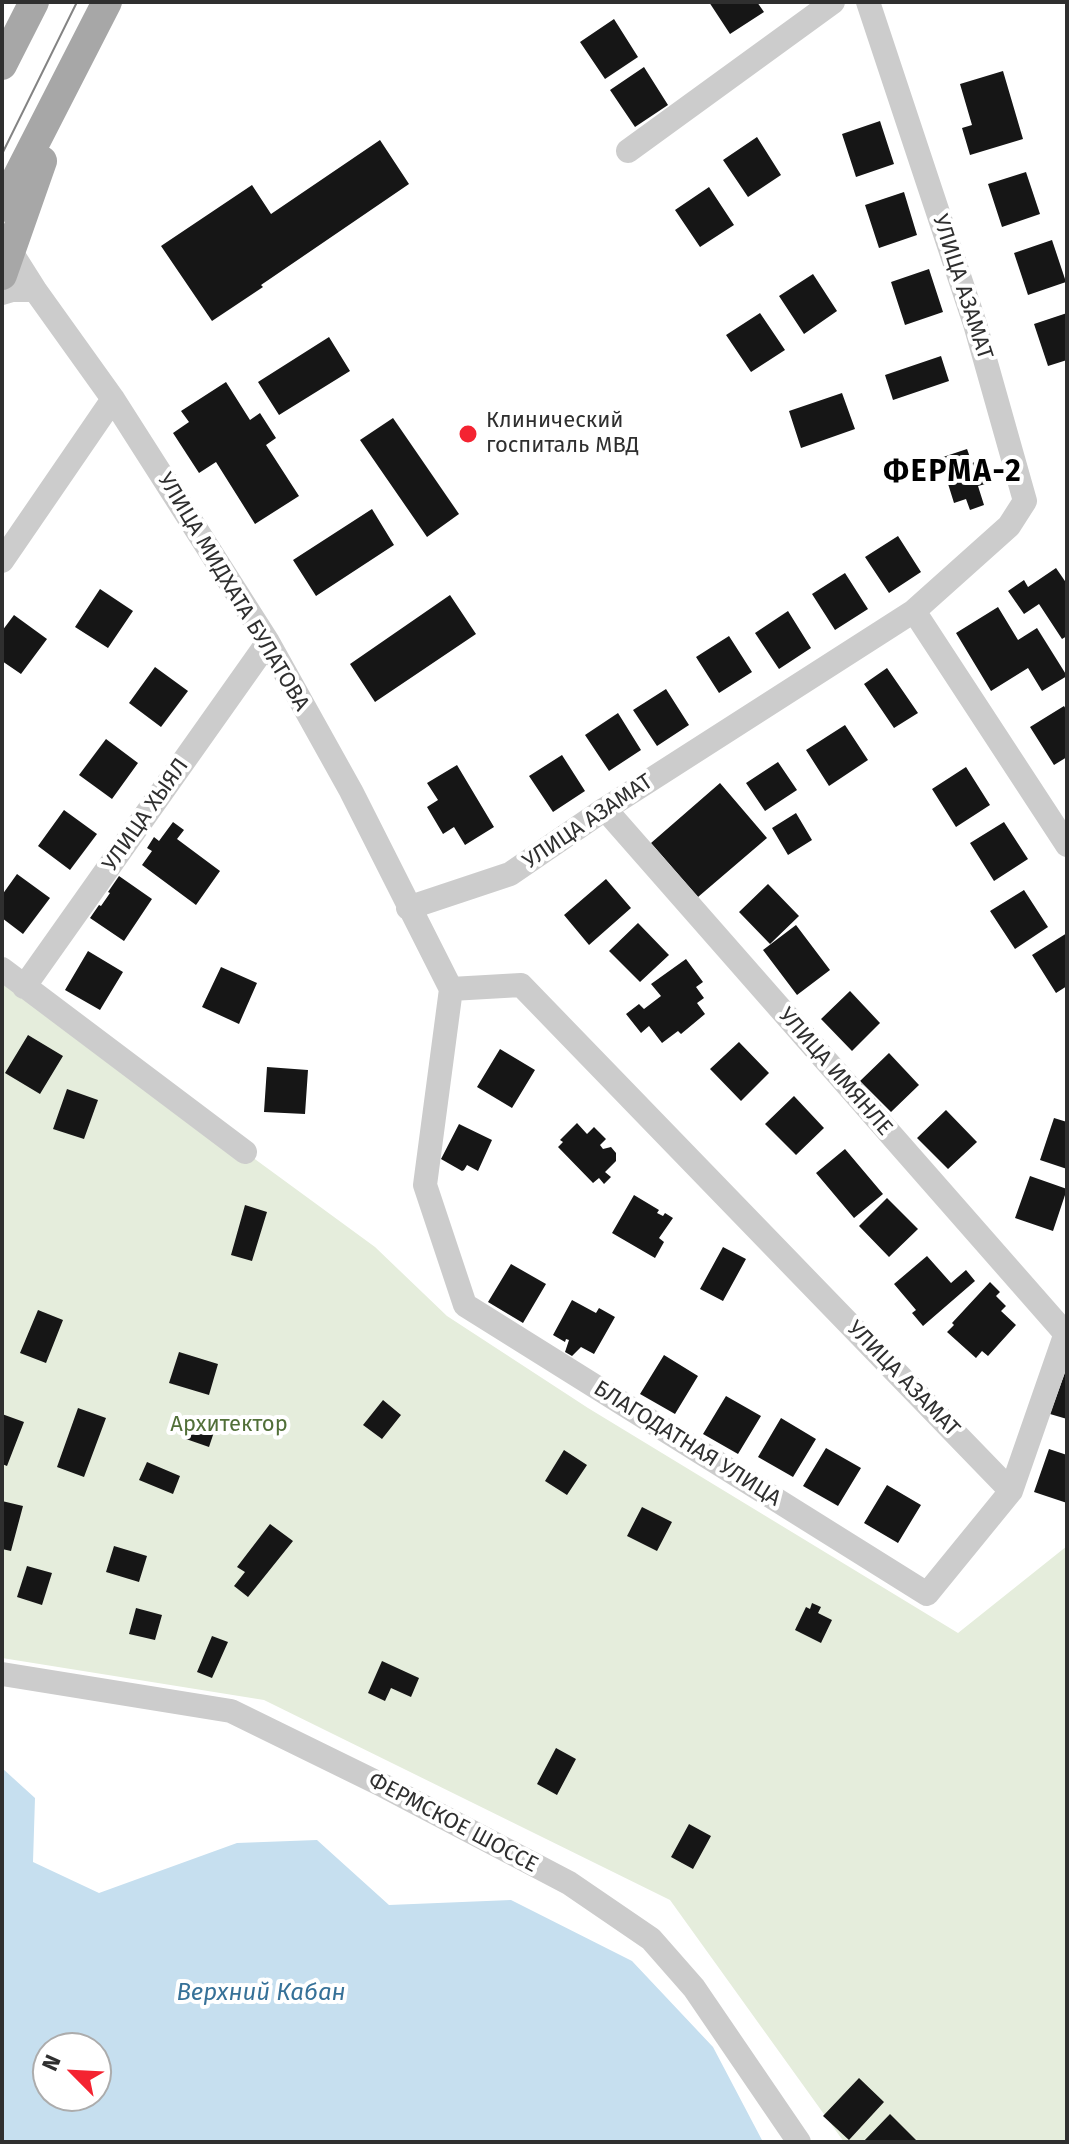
<!DOCTYPE html>
<html>
<head>
<meta charset="utf-8">
<style>
  body { margin:0 }
  #map { position:relative; width:1069px; height:2144px; overflow:hidden; background:#fff; font-family:"Fira Sans",sans-serif }
  canvas { display:block }
  .frame { position:absolute; inset:0; border:4px solid #2f2f2f; pointer-events:none }
  .north { position:absolute; left:32px; top:2032px; width:80px; height:80px; box-sizing:border-box; background:#fff; border:2px solid #acacac; border-radius:50%; rotate:294deg; font-size:22px; font-weight:700; line-height:32px; text-align:center; color:#2f2f2f }
  .north::after { content:''; display:block; margin:auto; width:28px; height:36px; background:#f42331; clip-path:polygon(50% 0,100% 100%,50% 72%,0 100%) }
</style>
</head>
<body>
<div id="map">
<canvas width="1069" height="2144"></canvas>
<div class="frame"></div>
<div class="north">N</div>
</div>
<script>
const ctx = document.querySelector('canvas').getContext('2d');
ctx.lineJoin = 'round';
function fill(path, color) { ctx.fillStyle = color; ctx.fill(path, 'evenodd'); }
const toPath = rows => new Path2D(rows.map(r => 'M' + r).join(''));
function strokePath(path, color, width, dash) { ctx.strokeStyle = color; ctx.lineWidth = width; ctx.lineCap = dash ? 'butt' : 'round'; ctx.setLineDash(dash || []); ctx.stroke(path); }
function write(font, color, halo, rows, align = 'center') {
  ctx.font = font + ' "Fira Sans",sans-serif'; ctx.lineWidth = 8; ctx.setLineDash([]); ctx.textBaseline = 'middle'; ctx.strokeStyle = halo; ctx.fillStyle = color; for (const [text, x, y, turn = 0] of rows) {
    ctx.save(); ctx.translate(x, y); ctx.rotate((+turn || 0) * Math.PI / 180); ctx.textAlign = isNaN(turn) ? turn : align; if (halo) ctx.strokeText(text, 0, 0); ctx.fillText(text, 0, 0); ctx.restore();
  }
}
fill(toPath([
  [2,974,375,1247,447,1316,588,1408,958,1633,1067,1546,1067,2142,844,2142,670,1900,264,1700,2,1658]
]), '#e5eddc');
fill(toPath([
  [2,1768,35,1798,33,1862,99,1893,237,1843,317,1840,389,1905,511,1900,632,1961,713,2047,763,2142,2,2142],
  [48,2048,96,2048,96,2096,48,2096]
]), '#c6dfef');
fill(toPath([
  [709,2,757,2,764,12,730,34],
  [614,19,638,57,605,79,580,42],
  [644,67,668,105,635,127,610,90],
  [1003,71,1023,139,970,155,962,128,972,125,960,84],
  [880,121,894,164,856,177,842,134],
  [757,137,781,175,748,197,723,160],
  [380,140,409,184,261,285,263,287,212,321,161,246,252,185,271,214],
  [1026,172,1040,214,1002,227,988,184],
  [709,187,734,225,700,247,675,210],
  [904,192,917,235,879,248,865,205],
  [1052,240,1066,282,1028,295,1014,253],
  [929,269,943,312,905,325,891,282],
  [813,274,837,311,804,334,779,296],
  [760,313,785,350,751,372,726,335],
  [1067,313,1067,360,1048,366,1034,324],
  [329,337,350,371,279,415,258,382],
  [941,356,949,381,893,400,885,375],
  [226,382,250,420,260,413,276,438,266,445,299,496,255,524,216,462,199,473,173,433,189,422,181,411],
  [842,393,855,429,801,448,789,411],
  [393,418,459,514,427,537,360,440],
  [967,449,972,463,986,459,993,482,978,486,984,505,970,510,966,499,954,503,940,458],
  [372,509,394,545,316,596,293,560],
  [898,536,921,572,889,593,865,557],
  [1056,568,1067,584,1067,636,1062,639,1039,604,1024,614,1008,591,1024,580,1028,587],
  [845,573,868,609,835,630,812,594],
  [100,589,133,611,108,648,75,627],
  [450,595,476,634,375,702,350,664],
  [998,607,1018,640,1037,628,1067,676,1042,691,1028,668,991,691,956,633],
  [788,611,811,648,779,669,755,633],
  [14,615,47,639,21,674,2,661,2,631],
  [729,636,752,672,719,693,696,657],
  [155,667,188,691,161,727,129,703],
  [887,668,918,713,894,728,864,684],
  [666,689,689,725,657,746,633,710],
  [1064,706,1067,711,1067,757,1054,765,1030,727],
  [618,713,641,750,609,771,585,735],
  [845,725,868,760,829,786,806,750],
  [106,739,138,763,112,799,79,775],
  [562,755,585,791,553,812,529,776],
  [778,762,797,790,765,811,746,783],
  [457,765,494,827,465,845,454,827,443,834,427,807,438,800,427,783],
  [966,767,990,805,956,827,932,789],
  [720,783,767,838,698,897,651,843],
  [64,810,97,834,70,870,38,846],
  [796,813,812,840,788,855,772,828],
  [173,822,184,830,177,839,220,871,196,905,142,865,152,851,147,848,154,837,159,841],
  [1004,822,1028,859,994,881,970,843],
  [17,874,50,898,23,934,2,918,2,895],
  [119,876,152,899,124,941,90,918,99,905,101,906,110,893,108,892],
  [606,879,631,908,589,945,564,915],
  [768,884,799,916,770,944,739,912],
  [1024,890,1048,927,1015,949,990,911],
  [638,923,669,955,640,982,609,951],
  [796,925,830,970,797,995,763,950],
  [1067,933,1067,986,1056,993,1032,955],
  [88,951,123,972,100,1010,65,990],
  [686,959,703,982,696,987,704,998,697,1003,705,1014,681,1034,678,1031,662,1043,649,1026,641,1033,626,1014,639,1004,644,1009,661,996,651,984],
  [221,967,257,983,239,1024,202,1007],
  [850,991,880,1023,852,1051,821,1019],
  [28,1035,63,1056,40,1094,5,1073],
  [739,1042,769,1073,741,1101,710,1069],
  [500,1049,535,1070,512,1108,477,1087],
  [889,1053,919,1085,891,1112,860,1081],
  [267,1067,308,1070,305,1114,264,1112],
  [67,1089,98,1100,84,1139,53,1129],
  [794,1096,824,1128,796,1155,765,1124],
  [946,1110,977,1142,948,1169,917,1138],
  [1054,1118,1067,1122,1067,1169,1040,1160],
  [577,1123,587,1134,594,1127,606,1139,600,1145,603,1149,611,1147,616,1153,616,1161,605,1172,611,1177,604,1184,599,1178,593,1183,558,1147,563,1142,560,1140],
  [459,1124,492,1140,478,1171,467,1165,464,1170,462,1171,441,1159],
  [845,1149,883,1194,854,1218,816,1173],
  [1030,1176,1067,1189,1053,1231,1015,1218],
  [634,1195,659,1210,657,1213,663,1216,665,1213,673,1218,659,1238,664,1242,655,1258,612,1233],
  [887,1198,918,1229,889,1257,859,1226],
  [245,1205,267,1212,252,1261,231,1255],
  [723,1247,746,1259,723,1301,700,1289],
  [927,1256,951,1283,966,1270,975,1281,923,1326,912,1313,916,1310,894,1284],
  [511,1264,546,1284,523,1323,488,1302],
  [990,1282,1000,1292,996,1296,1006,1306,1001,1311,1016,1325,988,1356,982,1351,976,1358,947,1332,954,1325,952,1323],
  [572,1300,596,1313,599,1308,615,1317,594,1354,581,1347,572,1356,565,1352,569,1340,566,1339,565,1342,553,1335],
  [38,1310,63,1320,46,1363,20,1353],
  [179,1352,218,1364,209,1395,169,1383],
  [664,1355,698,1376,675,1414,640,1394],
  [1067,1367,1067,1419,1050,1414],
  [726,1396,761,1416,738,1454,703,1434],
  [383,1400,401,1415,382,1439,363,1425],
  [78,1408,106,1418,84,1477,57,1467],
  [2,1414,24,1422,7,1466,2,1464],
  [781,1418,816,1439,793,1477,758,1457],
  [192,1421,215,1429,209,1447,186,1439],
  [826,1448,861,1468,838,1506,803,1486],
  [1049,1449,1067,1455,1067,1503,1034,1492],
  [564,1450,587,1465,567,1495,545,1481],
  [147,1462,180,1476,173,1494,139,1480],
  [887,1485,921,1505,898,1543,864,1523],
  [2,1501,23,1506,11,1551,2,1549],
  [642,1507,672,1522,657,1551,627,1536],
  [270,1524,293,1541,248,1597,234,1586,245,1572,237,1567],
  [114,1546,147,1556,139,1582,106,1572],
  [27,1566,52,1573,42,1605,17,1597],
  [812,1603,821,1607,818,1613,832,1620,821,1643,795,1630,806,1607,810,1609],
  [136,1608,162,1615,155,1640,129,1634],
  [212,1636,228,1642,212,1678,197,1672],
  [382,1661,419,1678,411,1697,391,1688,385,1701,368,1693],
  [556,1748,576,1759,557,1795,537,1784],
  [689,1824,711,1836,693,1869,671,1857],
  [859,2078,884,2102,849,2140,823,2116],
  [890,2114,918,2142,863,2142]
]), '#161616');
strokePath(toPath([
  [628,151,833,2],
  [11,252,35,290,113,399,268,642,351,791,451,989,521,985,1011,1491],
  [2,293,12,290,35,290],
  [2,561,113,399],
  [914,611,1067,845],
  [605,809,1066,1334],
  [408,908,510,874,605,809,914,611,1009,526,1025,501,975,324,868,2],
  [2,969,245,1152],
  [24,987,268,642],
  [451,989,425,1185,465,1305,927,1594,1011,1491,1067,1330],
  [2,1674,231,1711,384,1786,569,1883,651,1939,694,1988,799,2142]
]), '#ccc', 24);
strokePath(toPath([
  [2,65,34,2],
  [2,207,107,2],
  [2,275,42,161]
]), '#a7a7a7', 30);
strokePath(toPath([
  [2,154,77,2]
]), '#848484', 2);
for (const [x, y, r, color] of [
  [468,434,10,"#f42331"]
]) { const dot = new Path2D(); dot.arc(x, y, r, 0, 2 * Math.PI); ctx.fillStyle = color; ctx.fill(dot); strokePath(dot, '#fff', 3); }
write('22px', '#2f2f2f', '#fff', [
  ["УЛИЦА АЗАМАТ",962,287,72],
  ["УЛИЦА МИДХАТА БУЛАТОВА",233,592,59],
  ["УЛИЦА ХЫЯЛ",146,815,-55],
  ["УЛИЦА АЗАМАТ",588,822,-34],
  ["УЛИЦА ИМЯНЛЕ",835,1072,49],
  ["УЛИЦА АЗАМАТ",903,1379,46],
  ["БЛАГОДАТНАЯ УЛИЦА",687,1444,32],
  ["ФЕРМСКОЕ ШОССЕ",453,1823,28]
]);
write('22px', '#2f2f2f', '#fff', [
  ["Клинический",486,421],
  ["госпиталь МВД",486,446]
], 'left');
write('22px', '#516f38', '#fff', [
  ["Архитектор",229,1425]
]);
write('italic 24px', '#367198', '#fff', [
  ["Верхний Кабан",261,1993]
]);
ctx.letterSpacing = '2px';
write('bold 30px', '#000', '#fff', [
  ["ФЕРМА-2",953,473]
]);
ctx.letterSpacing = '0px';
</script>
</body>
</html>
